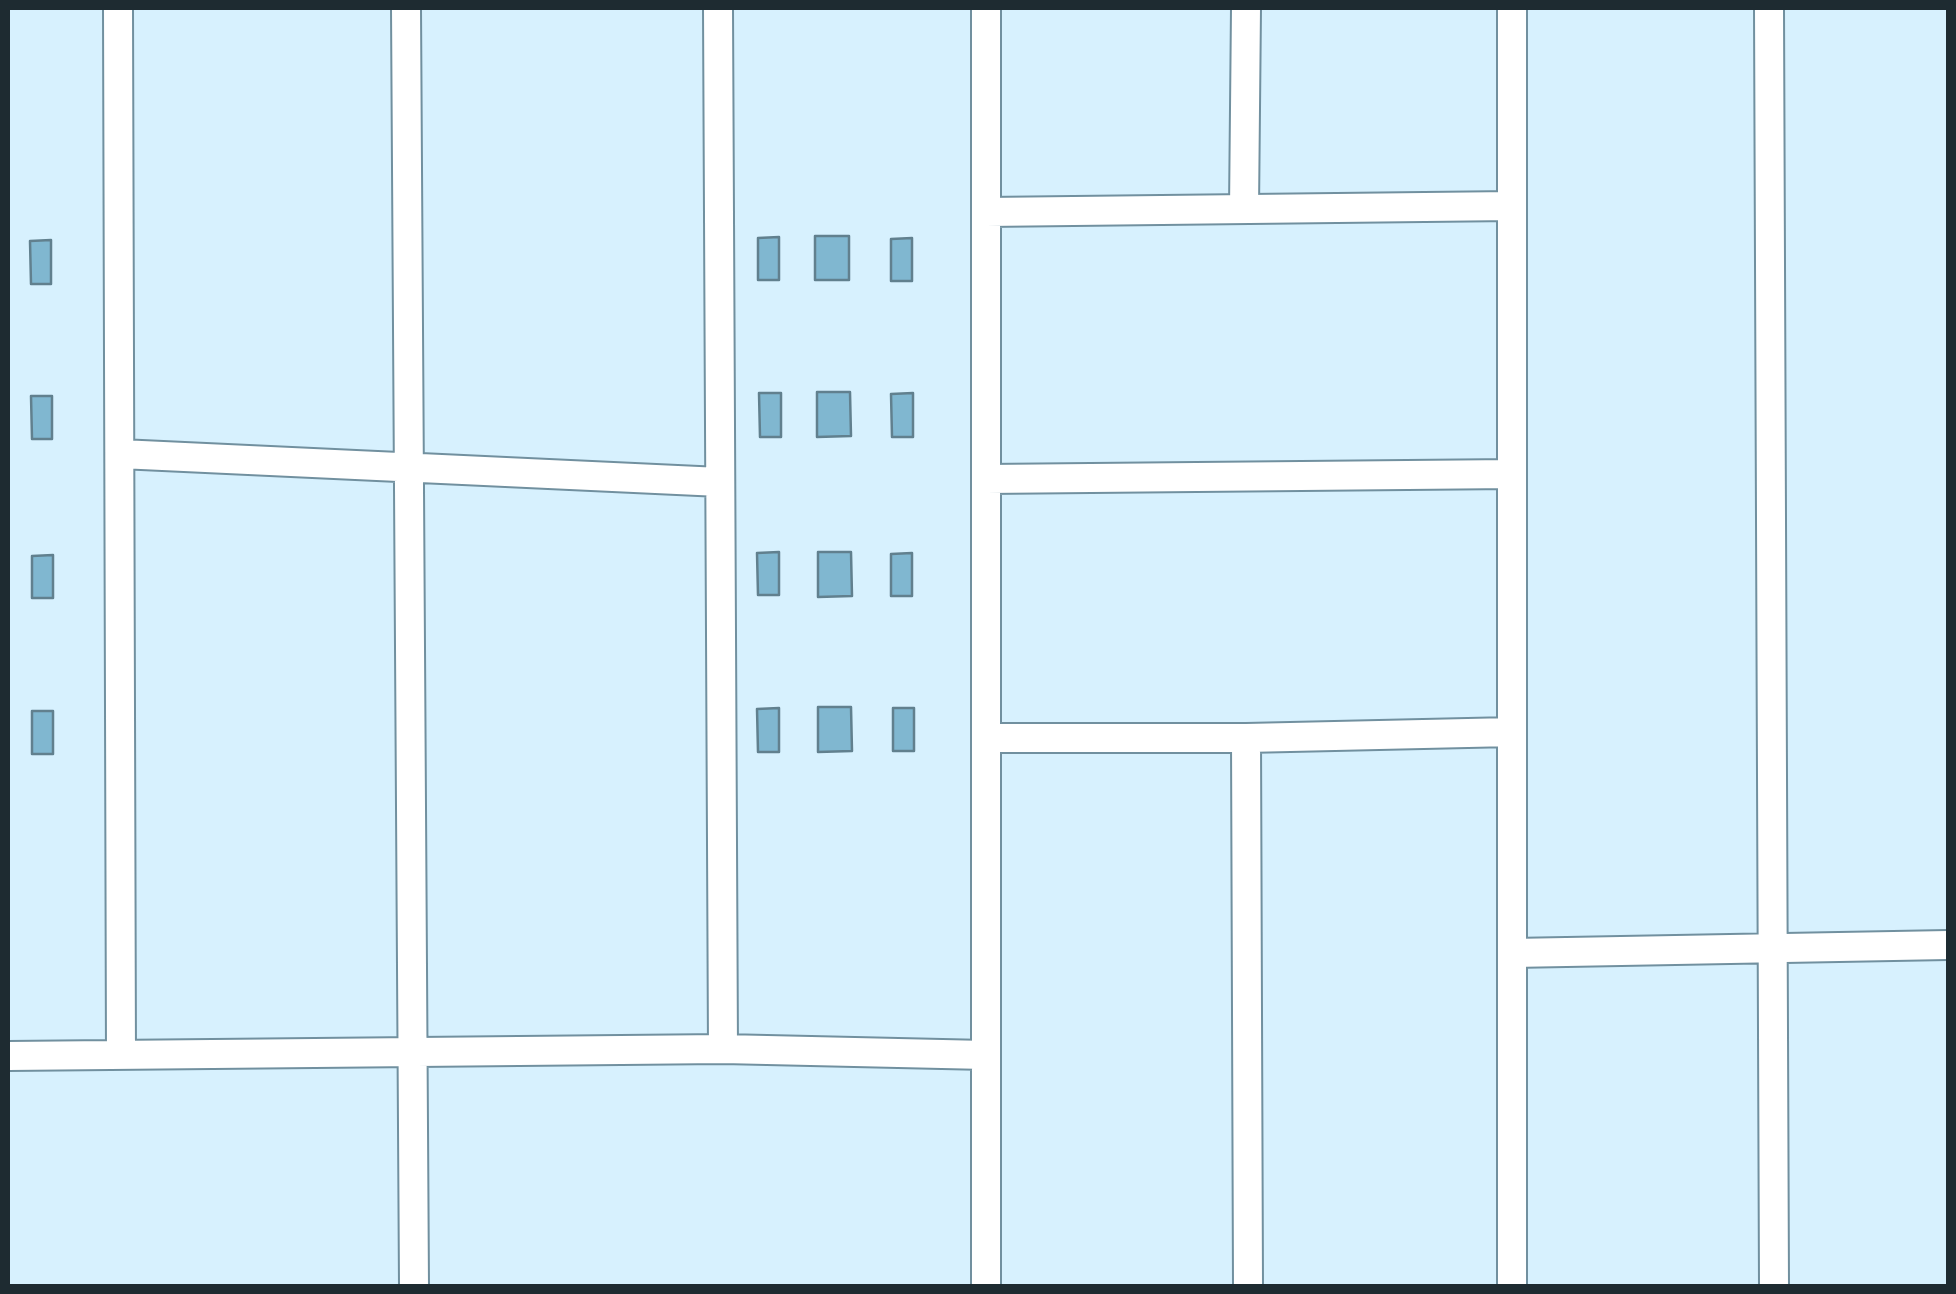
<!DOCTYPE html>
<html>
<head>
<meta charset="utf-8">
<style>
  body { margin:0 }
  #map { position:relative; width:1956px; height:1294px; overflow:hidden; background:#d7f1fe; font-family:Overpass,sans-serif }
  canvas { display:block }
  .frame { position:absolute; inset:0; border:10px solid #1e2b31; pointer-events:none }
</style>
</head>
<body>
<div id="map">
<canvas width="1956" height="1294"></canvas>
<div class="frame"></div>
</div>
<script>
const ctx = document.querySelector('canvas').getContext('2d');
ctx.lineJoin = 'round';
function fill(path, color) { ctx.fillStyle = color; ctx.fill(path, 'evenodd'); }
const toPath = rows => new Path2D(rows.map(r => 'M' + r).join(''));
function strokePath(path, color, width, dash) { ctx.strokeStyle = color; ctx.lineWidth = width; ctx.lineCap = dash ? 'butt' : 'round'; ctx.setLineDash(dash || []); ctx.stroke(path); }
const building = toPath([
  [815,236,849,236,849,280,815,280,815,236],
  [779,237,779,280,758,280,758,238,779,237],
  [912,238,912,281,891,281,891,239,912,238],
  [51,240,51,284,31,284,30,241,51,240],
  [817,392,850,392,851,436,817,437,817,392],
  [759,393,781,393,781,437,760,437,759,393],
  [913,393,913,437,892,437,891,394,913,393],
  [31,396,52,396,52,439,32,439,31,396],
  [779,552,779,595,758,595,757,553,779,552],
  [818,552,851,552,852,596,818,597,818,552],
  [912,553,912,596,891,596,891,554,912,553],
  [53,555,53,598,32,598,32,556,53,555],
  [818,707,851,707,852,751,818,752,818,707],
  [779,708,779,752,758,752,757,709,779,708],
  [893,708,914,708,914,751,893,751,893,708],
  [32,711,53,711,53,754,32,754,32,711]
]);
fill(building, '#80b7d0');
strokePath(building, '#61808e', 2.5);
const street = toPath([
  [118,8,121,1055],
  [406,8,414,1286],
  [718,8,723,1049],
  [986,8,986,1286],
  [1512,8,1512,1286],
  [1769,8,1774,1286],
  [1244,209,1246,8],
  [986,212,1512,206],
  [120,454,720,482],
  [986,479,1512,474],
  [986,738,1246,738,1512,732],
  [1246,738,1248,1286],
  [1512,953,1948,945],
  [8,1056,723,1049,986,1055]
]);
strokePath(street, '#71909f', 32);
strokePath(street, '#fff', 28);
</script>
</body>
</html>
